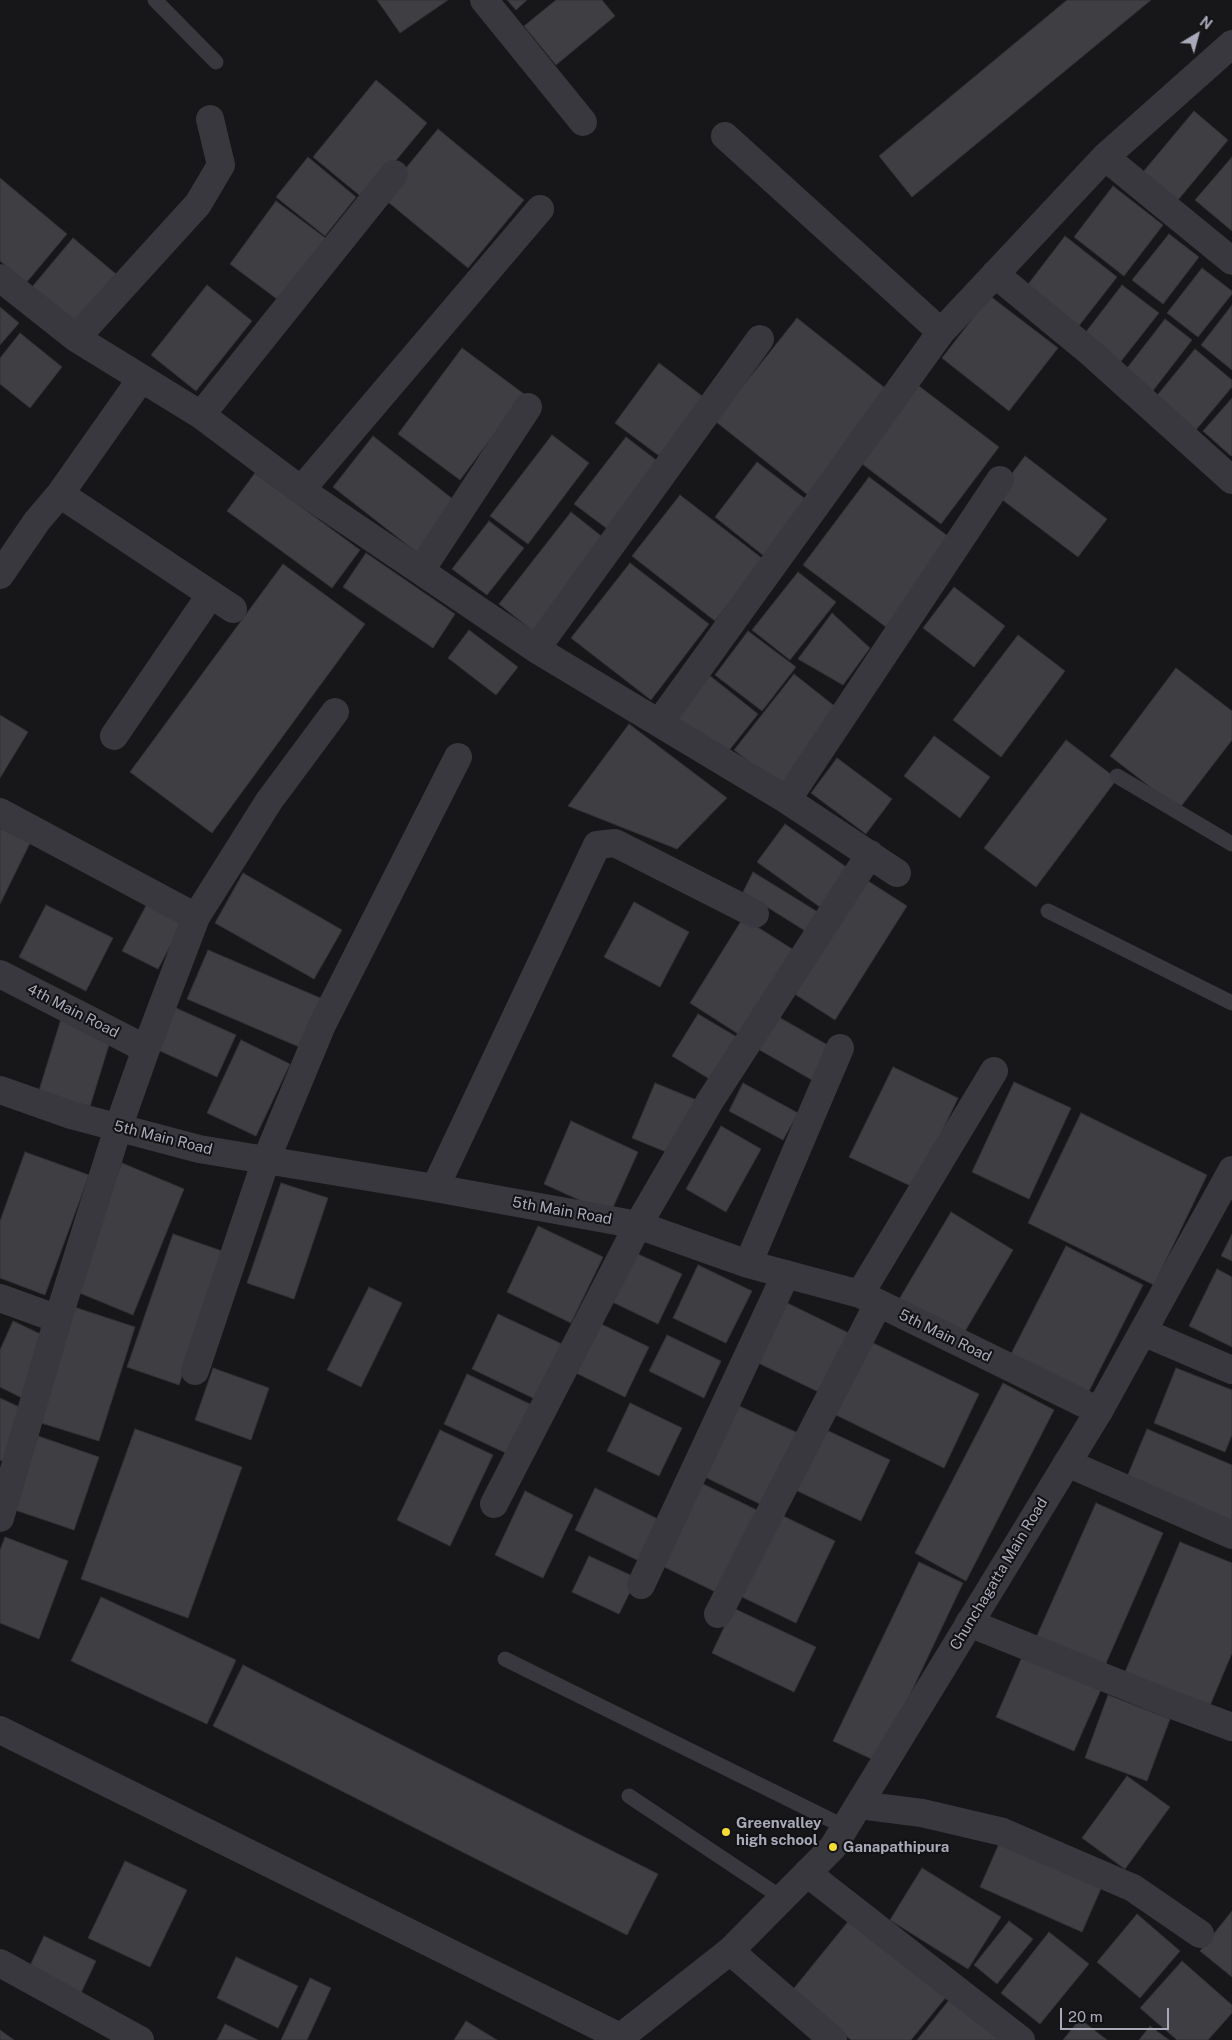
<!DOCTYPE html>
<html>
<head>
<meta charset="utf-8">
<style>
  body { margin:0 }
  #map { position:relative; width:1232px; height:2040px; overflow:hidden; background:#171719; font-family:"Public Sans",sans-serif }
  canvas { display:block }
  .north { position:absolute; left:1172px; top:10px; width:50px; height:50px; -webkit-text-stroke:4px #121214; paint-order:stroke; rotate:37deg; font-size:14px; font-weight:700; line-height:20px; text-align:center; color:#a9aab9 }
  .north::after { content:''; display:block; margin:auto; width:18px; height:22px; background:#a9aab9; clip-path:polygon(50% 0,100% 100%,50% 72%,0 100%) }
  .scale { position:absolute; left:1060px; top:2008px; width:109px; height:22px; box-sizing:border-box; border:2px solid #a9aab9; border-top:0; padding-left:6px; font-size:15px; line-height:18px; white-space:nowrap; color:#a9aab9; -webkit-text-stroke:4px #121214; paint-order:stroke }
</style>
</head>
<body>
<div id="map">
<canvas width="1232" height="2040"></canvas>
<div class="north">N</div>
<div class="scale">20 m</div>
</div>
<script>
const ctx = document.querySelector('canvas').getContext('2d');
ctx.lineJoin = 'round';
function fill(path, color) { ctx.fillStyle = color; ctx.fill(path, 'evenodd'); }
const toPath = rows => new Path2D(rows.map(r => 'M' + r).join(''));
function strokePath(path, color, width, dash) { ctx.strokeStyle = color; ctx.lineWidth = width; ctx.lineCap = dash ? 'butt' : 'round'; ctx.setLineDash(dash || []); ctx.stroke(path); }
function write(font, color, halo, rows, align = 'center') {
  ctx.font = font + ' "Public Sans",sans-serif'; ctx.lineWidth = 4; ctx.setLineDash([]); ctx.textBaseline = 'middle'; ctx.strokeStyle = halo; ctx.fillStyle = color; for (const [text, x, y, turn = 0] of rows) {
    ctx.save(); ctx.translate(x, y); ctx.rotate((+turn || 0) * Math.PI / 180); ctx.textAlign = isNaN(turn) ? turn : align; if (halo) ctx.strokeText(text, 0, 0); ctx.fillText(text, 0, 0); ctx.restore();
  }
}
const building = toPath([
  [377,0,448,0,400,33,377,0],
  [507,0,527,0,516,10,507,0],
  [556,0,602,0,615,16,556,65,524,26,556,0],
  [1067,0,1151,0,912,197,879,156,1067,0],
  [376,80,427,123,364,199,313,157,376,80],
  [1194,111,1228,140,1178,200,1143,172,1194,111],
  [438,129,524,200,468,268,382,197,438,129],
  [308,157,356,197,325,236,276,197,308,157],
  [1232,157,1232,231,1195,200,1232,157],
  [0,178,67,234,26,283,0,261,0,178],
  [1113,186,1163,225,1124,276,1074,237,1113,186],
  [276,201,328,240,281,302,230,264,276,201],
  [1169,234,1199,257,1163,304,1132,280,1169,234],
  [1065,236,1117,277,1078,327,1026,287,1065,236],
  [73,238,116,274,76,323,32,287,73,238],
  [1202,268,1232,291,1232,294,1198,337,1167,313,1202,268],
  [207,285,252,321,196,391,151,355,207,285],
  [1122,285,1159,313,1118,365,1082,337,1122,285],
  [990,296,1058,348,1009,411,942,358,990,296],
  [1232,305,1232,370,1201,345,1232,305],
  [0,307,19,323,0,345,0,307],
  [797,318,890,392,808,495,715,421,797,318],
  [1165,319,1192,340,1152,392,1124,372,1165,319],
  [20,333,62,367,30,408,0,384,0,358,20,333],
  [462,348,524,394,460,480,398,434,462,348],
  [1195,349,1232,380,1232,387,1195,431,1155,398,1195,349],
  [659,363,706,399,662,458,615,423,659,363],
  [915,383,999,447,941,524,857,460,915,383],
  [1232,398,1232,455,1231,456,1203,431,1232,398],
  [552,435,589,463,528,544,490,516,552,435],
  [373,436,459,504,419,554,333,487,373,436],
  [626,437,664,466,613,533,574,504,626,437],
  [1025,456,1107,519,1078,557,996,495,1025,456],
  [757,462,808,501,764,556,715,517,757,462],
  [255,473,360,550,332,588,227,511,255,473],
  [869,477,953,540,886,627,803,565,869,477],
  [680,495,763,559,715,621,632,556,680,495],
  [571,512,610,543,538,635,499,604,571,512],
  [489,521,524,548,487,595,452,569,489,521],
  [366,553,455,614,433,648,343,587,366,553],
  [630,563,709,624,651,700,571,638,630,563],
  [283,564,365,624,212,833,130,772,283,564],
  [798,572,836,602,790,660,752,630,798,572],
  [954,587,1005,626,974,667,923,628,954,587],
  [832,613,870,648,843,685,798,659,832,613],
  [469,630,518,667,496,695,448,658,469,630],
  [748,631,796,667,762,711,715,675,748,631],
  [1018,635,1065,671,1001,757,953,720,1018,635],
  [1176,668,1232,711,1232,740,1179,809,1110,756,1176,668],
  [794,674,842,712,783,788,734,750,794,674],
  [709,675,758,714,723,758,674,718,709,675],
  [0,715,28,732,0,778,0,715],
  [629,724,727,798,677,849,568,806,629,724],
  [934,736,990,777,960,818,904,776,934,736],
  [1066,740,1117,779,1036,887,984,848,1066,740],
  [837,758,892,799,866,834,811,793,837,758],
  [785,824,852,871,824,910,757,862,785,824],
  [0,828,30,843,0,904,0,828],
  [753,872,821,914,807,932,743,892,753,872],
  [243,873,342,930,314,979,215,923,243,873],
  [865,879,907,906,835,1020,793,993,865,879],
  [148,902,184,920,158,969,122,951,148,902],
  [634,902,689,932,660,987,604,957,634,902],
  [46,905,113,938,86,991,19,957,46,905],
  [743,918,797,952,743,1037,690,1003,743,918],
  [208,950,325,1000,304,1049,187,999,208,950],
  [176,1008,236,1035,217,1077,158,1050,176,1008],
  [698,1014,742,1040,716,1083,672,1056,698,1014],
  [777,1016,831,1047,812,1080,758,1049,777,1016],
  [61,1019,112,1035,88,1113,37,1097,61,1019],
  [241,1040,290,1064,256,1136,207,1113,241,1040],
  [893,1067,958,1098,915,1188,849,1157,893,1067],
  [1014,1082,1071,1108,1029,1199,972,1172,1014,1082],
  [655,1083,699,1101,676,1156,632,1138,655,1083],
  [743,1083,798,1113,783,1140,729,1111,743,1083],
  [1081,1113,1207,1175,1154,1285,1028,1223,1081,1113],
  [571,1121,638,1152,610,1214,544,1184,571,1121],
  [721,1126,761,1149,726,1212,686,1189,721,1126],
  [25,1152,89,1175,45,1295,0,1278,0,1221,25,1152],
  [122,1163,184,1189,133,1315,70,1289,122,1163],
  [281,1183,328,1198,294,1299,247,1283,281,1183],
  [951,1212,1013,1250,961,1338,898,1301,951,1212],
  [538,1226,603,1257,571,1323,507,1292,538,1226],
  [173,1234,225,1252,179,1385,127,1367,173,1234],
  [1232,1234,1232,1261,1221,1256,1232,1234],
  [1066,1246,1143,1285,1088,1393,1011,1354,1066,1246],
  [629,1250,682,1274,658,1324,606,1299,629,1250],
  [698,1265,752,1291,726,1343,673,1318,698,1265],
  [1217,1269,1232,1277,1232,1347,1189,1326,1217,1269],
  [369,1287,402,1303,361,1387,327,1370,369,1287],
  [783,1301,855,1336,827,1396,754,1361,783,1301],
  [74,1307,135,1327,99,1441,38,1422,74,1307],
  [498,1314,562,1344,535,1399,472,1369,498,1314],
  [13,1321,51,1339,22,1398,0,1387,0,1350,13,1321],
  [599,1323,649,1347,625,1397,576,1373,599,1323],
  [667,1335,721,1361,704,1398,649,1371,667,1335],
  [869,1341,979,1394,944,1468,834,1414,869,1341],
  [213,1368,269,1388,251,1440,195,1420,213,1368],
  [1176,1368,1232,1390,1232,1435,1225,1452,1154,1423,1176,1368],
  [467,1374,532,1405,508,1454,444,1424,467,1374],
  [1003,1383,1054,1410,966,1581,915,1553,1003,1383],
  [0,1398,28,1411,4,1462,0,1460,0,1398],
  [630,1403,682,1428,659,1476,607,1451,630,1403],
  [737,1405,800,1434,766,1507,703,1476,737,1405],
  [818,1426,890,1460,861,1521,789,1487,818,1426],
  [135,1429,242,1467,188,1618,81,1579,135,1429],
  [1147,1429,1232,1465,1232,1522,1127,1477,1147,1429],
  [440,1430,493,1455,450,1546,397,1520,440,1430],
  [38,1436,99,1457,74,1530,12,1509,38,1436],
  [697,1481,761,1512,722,1595,658,1564,697,1481],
  [595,1488,658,1519,639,1561,575,1530,595,1488],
  [525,1491,573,1515,543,1578,495,1555,525,1491],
  [1096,1503,1163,1533,1103,1670,1035,1640,1096,1503],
  [781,1515,835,1541,796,1623,742,1597,781,1515],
  [5,1537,68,1561,39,1639,0,1623,0,1550,5,1537],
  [1180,1542,1232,1563,1232,1653,1209,1708,1125,1672,1180,1542],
  [589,1556,637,1578,619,1614,572,1592,589,1556],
  [919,1562,963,1583,878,1762,833,1741,919,1562],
  [101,1597,236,1660,207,1724,71,1661,101,1597],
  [733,1608,816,1647,794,1692,712,1653,733,1608],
  [1025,1650,1103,1685,1074,1751,996,1717,1025,1650],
  [243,1665,658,1874,627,1935,213,1726,243,1665],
  [1108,1695,1170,1719,1147,1781,1085,1758,1108,1695],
  [1127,1776,1170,1807,1125,1869,1082,1838,1127,1776],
  [1001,1839,1103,1884,1082,1932,980,1887,1001,1839],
  [125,1861,187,1890,150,1967,88,1938,125,1861],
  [922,1868,1001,1917,968,1969,890,1920,922,1868],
  [1232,1911,1232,1977,1200,1951,1232,1911],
  [855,1913,951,1991,911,2040,851,2040,791,1992,855,1913],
  [1137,1914,1180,1951,1140,1998,1097,1962,1137,1914],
  [1009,1921,1033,1939,997,1984,974,1965,1009,1921],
  [1049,1932,1089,1964,1040,2024,1001,1993,1049,1932],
  [44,1936,96,1961,80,1995,28,1970,44,1936],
  [236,1957,298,1986,278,2028,217,1998,236,1957],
  [1182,1961,1232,2005,1232,2013,1208,2040,1177,2040,1140,2008,1182,1961],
  [310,1978,331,1988,307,2040,281,2040,310,1978],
  [953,1995,1010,2040,917,2040,953,1995],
  [1080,2019,1107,2040,1063,2040,1080,2019],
  [466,2021,497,2040,454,2040,466,2021],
  [225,2024,258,2040,217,2040,225,2024],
  [1150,2026,1169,2040,1139,2040,1150,2026],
  [0,2030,14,2040,0,2040,0,2030]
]);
fill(building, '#3e3e43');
strokePath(building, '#323135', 1);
strokePath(toPath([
  [155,0,216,62],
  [1117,776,1232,844],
  [1048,911,1232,1003],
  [505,1659,845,1827],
  [629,1796,782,1898]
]), '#38383e', 15);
strokePath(toPath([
  [484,0,583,122],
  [725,136,941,332],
  [1105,157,1232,44],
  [995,274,1091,353,1232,480],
  [0,278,76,338,201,415,301,490,536,649,787,800,1000,480],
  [76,338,198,204,221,165,210,119],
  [201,415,394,174],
  [301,490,540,209],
  [60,494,233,609],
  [421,570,528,407],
  [0,575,37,521,60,494,141,379],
  [536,649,760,339],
  [659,723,941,332,1105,157,1232,261],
  [114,736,211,594],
  [787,800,897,873],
  [0,812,196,917],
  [0,974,146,1049],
  [0,1090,71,1115,199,1149,435,1188,638,1225,748,1264,860,1294,1099,1411],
  [435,1188,597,845,615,843,755,914],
  [748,1264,840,1048],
  [860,1294,994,1071],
  [0,1298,58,1319],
  [1143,1332,1232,1370],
  [195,1371,266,1160,322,1025,458,757],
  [1067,1463,1232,1535],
  [494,1504,638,1225,710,1101,870,854],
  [0,1518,58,1319,118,1128,146,1049,196,917,269,801,335,712],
  [641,1585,786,1274],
  [718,1614,878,1304],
  [969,1623,1170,1704,1232,1727],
  [0,1730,620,2037],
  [859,1805,922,1813,1003,1832,1133,1888,1200,1934],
  [807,1873,1021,2040],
  [0,1963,140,2040]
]), '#38383e', 28);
strokePath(toPath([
  [730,1951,833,2040],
  [617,2040,730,1951,833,1847,1099,1411,1232,1170]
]), '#38383e', 28);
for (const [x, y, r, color] of [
  [726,1832,5,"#f2dc35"],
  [833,1847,5,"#f2dc35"]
]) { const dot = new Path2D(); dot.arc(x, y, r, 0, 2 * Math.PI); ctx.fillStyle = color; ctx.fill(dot); strokePath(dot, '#121214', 2); }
write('15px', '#a9aab9', '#121214', [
  ["4th Main Road",73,1011,27],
  ["5th Main Road",163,1138,14],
  ["5th Main Road",562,1211,10],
  ["5th Main Road",945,1336,26],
  ["Chunchagatta Main Road",999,1574,-59]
]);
write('bold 15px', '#a9aab9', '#121214', [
  ["Greenvalley",736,1823],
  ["high school",736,1840],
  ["Ganapathipura",843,1847]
], 'left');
</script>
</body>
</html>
